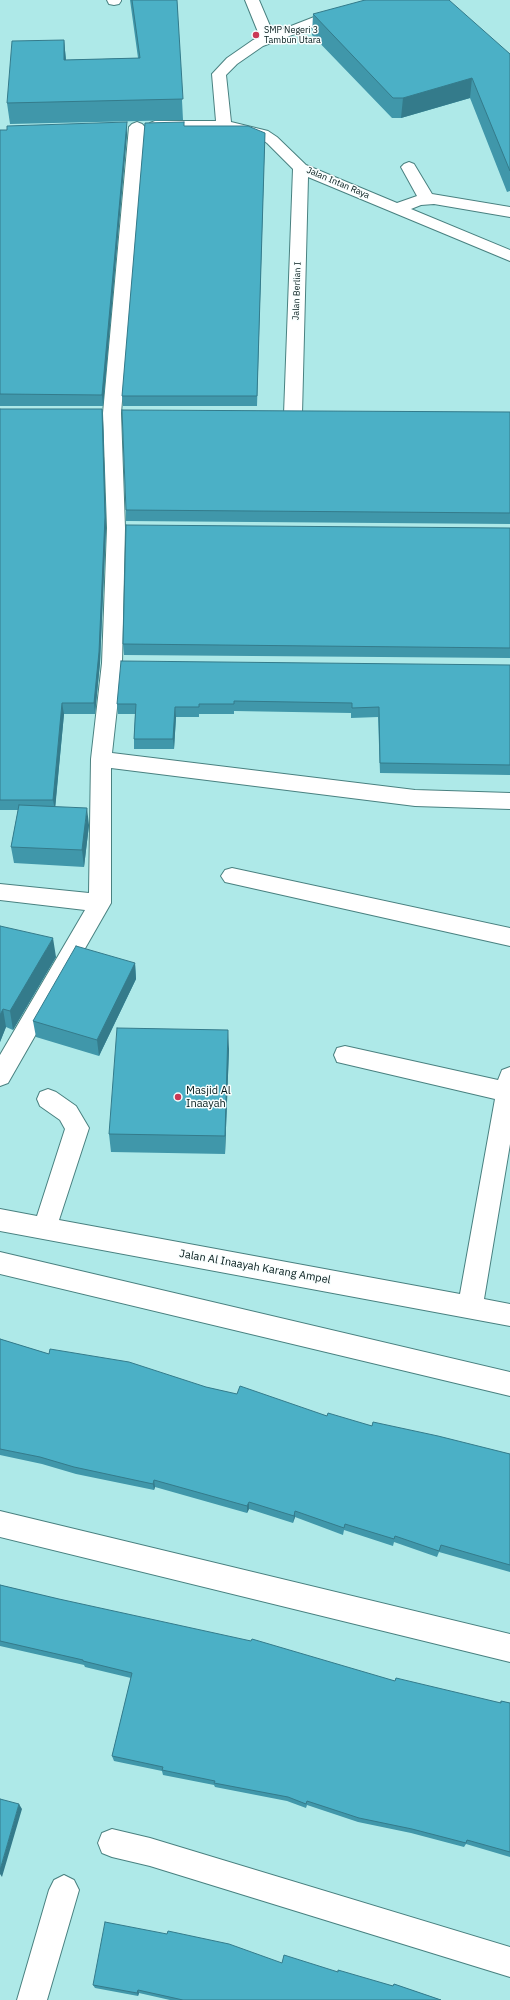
<!DOCTYPE html>
<html>
<head>
<meta charset="utf-8">
<style>
  body { margin:0 }
  canvas { display:block; background:#aee9e8 }
</style>
</head>
<body>
<canvas width="510" height="2000"></canvas>
<script>
const ctx = document.querySelector('canvas').getContext('2d');
ctx.lineJoin = 'round';
const toPath = rows => new Path2D(rows.map(r => 'M' + r).join(''));
function strokePath(path, color, width, dash) { ctx.strokeStyle = color; ctx.lineWidth = width; ctx.lineCap = dash ? 'butt' : 'round'; ctx.setLineDash(dash || []); ctx.stroke(path); }
function fill(path, color) { ctx.fillStyle = color; ctx.fill(path, 'evenodd'); }
function write(font, color, halo, rows, align = 'center') {
  ctx.font = font + ' "IBM Plex Sans",sans-serif'; ctx.lineWidth = 3; ctx.setLineDash([]); ctx.textBaseline = 'middle'; ctx.strokeStyle = halo; ctx.fillStyle = color; for (const [text, x, y, turn = 0] of rows) {
    ctx.save(); ctx.translate(x, y); ctx.rotate((+turn || 0) * Math.PI / 180); ctx.textAlign = isNaN(turn) ? turn : align; if (halo) ctx.strokeText(text, 0, 0); ctx.fillText(text, 0, 0); ctx.restore();
  }
}
const minor = toPath([
  [107,0,121,0,121,1,119,4,114,5,109,4,107,0],
  [245,0,259,0,273,33,327,12,332,11,337,12,339,15,337,18,263,46,237,64,226,75,231,122,268,131,277,137,306,165,397,203,417,196,401,167,404,164,409,162,414,164,432,194,510,207,510,217,434,204,421,205,411,209,510,250,510,261,308,177,302,414,299,418,293,420,287,418,284,414,293,169,267,143,258,137,224,130,155,131,150,129,147,126,150,123,155,121,216,121,212,74,227,58,253,40,260,37,245,0],
  [137,122,142,124,145,127,121,413,125,528,122,663,112,753,415,790,510,793,510,809,415,806,111,768,111,903,8,1083,0,1086,0,1055,85,910,0,900,0,884,89,893,91,759,102,663,107,528,103,413,129,127,132,124,137,122],
  [232,868,510,928,510,946,225,882,221,876,225,870,232,868],
  [345,1046,498,1080,502,1070,510,1067,510,1144,484,1299,510,1304,510,1326,0,1231,0,1209,37,1216,65,1129,60,1120,40,1106,37,1099,40,1092,48,1089,56,1092,76,1106,89,1128,59,1220,460,1294,495,1099,337,1062,334,1055,337,1048,345,1046],
  [0,1252,510,1372,510,1396,0,1274,0,1252],
  [0,1511,510,1634,510,1662,0,1537,0,1511],
  [112,1829,150,1838,510,1947,510,1977,150,1866,112,1857,102,1853,98,1843,102,1833,112,1829],
  [64,1875,74,1880,79,1890,47,2000,17,2000,49,1890,54,1880,64,1875]
]);
strokePath(minor, '#498180', 2);
fill(minor, '#fff');
fill(toPath([
  [130,0,177,0,183,120,10,124,7,103,64,40,66,60,138,58],
  [313,14,510,54,510,191,507,192,470,98,401,118,392,118,312,35],
  [184,126,265,133,257,406,123,406,122,396],
  [0,130,127,134,103,406,0,406],
  [0,409,102,409,103,420,106,528,100,663,95,714,64,714,55,807,89,825,84,867,14,863,11,847,18,810,0,810],
  [510,412,510,524,126,521,126,510],
  [510,528,510,658,124,655,123,644],
  [510,665,510,775,380,773,378,717,351,718,351,713,234,711,234,714,199,714,199,717,176,717,174,749,134,749,134,739,135,714,118,714,117,704],
  [0,926,56,957,13,1030,6,1027,0,1042],
  [135,963,136,979,99,1056,36,1037,33,1021],
  [229,1049,225,1154,111,1152,109,1134],
  [0,1339,49,1354,206,1387,327,1416,372,1426,510,1454,510,1572,439,1552,437,1557,394,1542,393,1546,344,1530,343,1535,295,1517,293,1523,249,1509,247,1513,155,1487,154,1490,76,1474,42,1464,0,1455],
  [0,1585,395,1681,500,1703,501,1701,510,1703,510,1857,466,1844,464,1847,411,1833,358,1822,307,1805,306,1808,287,1801,215,1787,214,1785,163,1775,162,1771,114,1761,112,1756,131,1678,85,1667,84,1665,0,1646],
  [282,1963,338,1972,393,1986,394,1984,441,2000,170,2000,139,1993,138,1996,95,1988,93,1985]
]), '#4097aa');
fill(toPath([
  [64,40,66,61,64,60],
  [472,78,470,98,401,118,403,98],
  [127,122,127,134,103,406,102,395],
  [102,409,103,420,106,528,100,663,95,714,94,703],
  [62,703,64,714,55,810,53,800],
  [175,707,176,717,174,749,173,739],
  [87,808,89,825,84,867,82,850],
  [53,938,56,957,13,1030,10,1011],
  [135,963,136,979,99,1056,97,1040],
  [3,1009,6,1027,0,1042,0,1015],
  [228,1030,229,1049,225,1154,225,1136],
  [154,1480,155,1487,154,1490,153,1484],
  [249,1502,249,1509,247,1513,247,1506],
  [295,1511,295,1517,293,1523,294,1516],
  [19,1804,22,1809,2,1877,0,1874,0,1870],
  [138,1990,139,1993,138,1996,137,1993]
]), '#347b8b');
const building = toPath([
  [132,0,177,0,183,99,7,103,12,41,64,40,64,60,140,58,132,0],
  [365,0,449,0,510,54,510,171,472,78,403,98,393,98,313,14,365,0],
  [127,122,102,395,0,394,0,130,7,130,7,126,127,122],
  [184,122,184,126,248,126,265,133,257,396,122,396,145,123,184,122],
  [0,409,102,409,105,517,99,652,94,703,62,703,53,800,0,800,0,409],
  [122,410,510,412,510,513,126,510,122,410],
  [126,525,510,528,510,648,123,644,126,525],
  [121,661,510,665,510,765,380,763,379,707,352,708,352,703,234,701,234,704,199,704,199,707,175,707,173,739,134,739,136,704,117,704,121,661],
  [19,805,87,808,82,850,11,847,19,805],
  [0,926,53,938,10,1011,3,1009,0,1015,0,926],
  [76,946,135,963,97,1040,33,1021,76,946],
  [117,1028,228,1030,225,1136,109,1134,117,1028],
  [0,1339,49,1354,50,1349,129,1362,206,1387,237,1394,240,1386,327,1416,328,1413,372,1426,373,1422,438,1436,510,1454,510,1565,441,1545,439,1551,395,1536,394,1539,345,1524,344,1528,295,1511,294,1516,249,1502,247,1506,154,1480,153,1484,74,1467,40,1457,0,1449,0,1339],
  [0,1585,59,1599,251,1641,252,1639,395,1681,396,1678,501,1703,501,1701,510,1703,510,1852,467,1840,466,1843,412,1829,359,1818,307,1801,306,1804,288,1797,214,1783,215,1781,162,1770,163,1767,112,1756,132,1673,83,1661,83,1660,0,1641,0,1585],
  [0,1799,19,1804,0,1870,0,1799],
  [105,1922,167,1934,168,1931,229,1944,282,1963,284,1955,338,1972,338,1970,393,1986,394,1984,441,2000,183,2000,138,1990,137,1993,93,1985,105,1922]
]);
fill(building, '#4bb0c6');
strokePath(building, '#347b8b', 1);
for (const [x, y, r, color] of [
  [256,35,4,"#ca3955"],
  [178,1097,4,"#ca3955"]
]) { const dot = new Path2D(); dot.arc(x, y, r, 0, 2 * Math.PI); ctx.fillStyle = color; ctx.fill(dot); strokePath(dot, '#f9fefe', 1.5); }
write('9px', '#021919', '#f9fefe', [
  ["SMP Negeri 3",264,30],
  ["Tambun Utara",264,40]
], 'left');
write('9px', '#021919', '#f9fefe', [
  ["Jalan Intan Raya",338,183,23],
  ["Jalan Berlian I",297,291,-88]
]);
write('11px', '#021919', '#f9fefe', [
  ["Masjid Al",186,1091],
  ["Inaayah",186,1104]
], 'left');
write('11px', '#021919', '#f9fefe', [
  ["Jalan Al Inaayah Karang Ampel",255,1267,10]
]);
</script>
</body>
</html>
